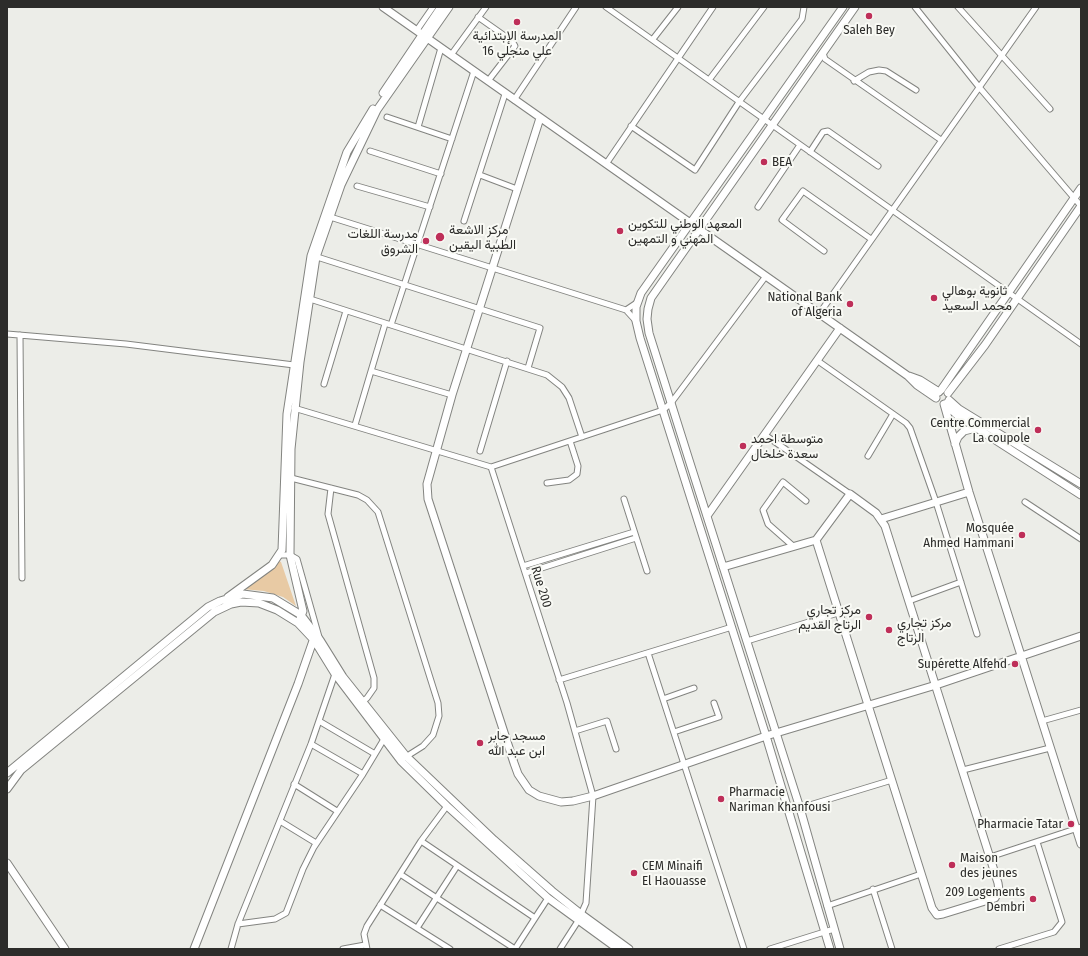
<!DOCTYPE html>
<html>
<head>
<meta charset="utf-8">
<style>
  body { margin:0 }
  #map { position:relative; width:1088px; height:956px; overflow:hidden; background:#ecede8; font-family:"Fira Sans Condensed",sans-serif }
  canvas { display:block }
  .frame { position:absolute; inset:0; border:8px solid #2c2c2a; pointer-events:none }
</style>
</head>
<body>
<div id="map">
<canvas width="1088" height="956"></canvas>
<div class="frame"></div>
</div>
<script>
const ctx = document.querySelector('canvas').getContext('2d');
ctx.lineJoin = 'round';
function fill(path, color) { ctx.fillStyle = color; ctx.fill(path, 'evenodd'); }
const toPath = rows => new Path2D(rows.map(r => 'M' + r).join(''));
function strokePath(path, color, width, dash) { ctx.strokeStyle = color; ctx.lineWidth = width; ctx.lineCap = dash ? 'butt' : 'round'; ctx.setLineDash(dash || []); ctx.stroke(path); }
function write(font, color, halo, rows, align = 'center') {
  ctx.font = font + ' "Fira Sans Condensed",Vazirmatn,sans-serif'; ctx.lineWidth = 4; ctx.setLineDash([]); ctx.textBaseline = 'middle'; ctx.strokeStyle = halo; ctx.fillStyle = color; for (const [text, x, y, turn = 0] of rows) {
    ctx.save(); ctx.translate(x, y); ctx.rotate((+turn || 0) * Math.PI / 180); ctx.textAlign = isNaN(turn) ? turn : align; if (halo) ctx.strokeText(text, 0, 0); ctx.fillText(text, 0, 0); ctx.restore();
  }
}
fill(toPath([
  [279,561,281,562,296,606,283,597,264,591,242,589]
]), '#e8caa4');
const street = toPath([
  [606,7,1081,344],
  [915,7,979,87,1081,206],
  [958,7,1050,109],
  [478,17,512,41,515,46,488,81],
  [417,30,433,7],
  [653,39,678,7],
  [823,53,825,59,941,140],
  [451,55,486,7],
  [709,80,764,7],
  [854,81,869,72,879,70,886,71,916,90],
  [514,100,576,7],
  [387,117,452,139],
  [631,126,695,170,739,102,802,19,804,7],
  [418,127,441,48],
  [370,151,441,174],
  [810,152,823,132,828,131,878,166],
  [606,164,713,7],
  [480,175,517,189],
  [357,186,430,207],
  [758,207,800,145],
  [327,216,626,310,636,321],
  [464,221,505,94],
  [824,251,782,220,803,191,871,239],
  [314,256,540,328,528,368],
  [310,299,547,375,562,387,569,398,582,437],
  [626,310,638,302],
  [819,314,1036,7],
  [391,325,474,71],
  [7,334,126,344,294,365],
  [20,335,22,578],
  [818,361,906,423,910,428,936,502,977,634],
  [371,371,452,395],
  [324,384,346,311],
  [294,408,491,467,567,703,593,796,586,903,578,921,560,949],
  [355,425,385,324],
  [765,435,850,494],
  [480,451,507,361],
  [868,456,893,414],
  [491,467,663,410,671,403,766,276],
  [291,478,358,495,367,500,378,512,438,703,439,716,433,735,423,746,404,758],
  [547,483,569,480,577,474,578,466,570,441],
  [331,488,328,514,374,678,374,688,367,698,361,703],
  [624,499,647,571],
  [1025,502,1081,539],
  [793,546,768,524,763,510,783,482,806,501],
  [280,555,290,555,297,559,319,637],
  [523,566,634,532],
  [526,573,636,538],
  [909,601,961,582],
  [747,641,838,613],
  [648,653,744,949],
  [559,680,732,627],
  [663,699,694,688],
  [319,721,375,754],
  [1042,721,1081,710],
  [575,731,607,721,616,749],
  [674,732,719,717,714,703],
  [311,744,363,774],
  [963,770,1050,748],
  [294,784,337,811],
  [800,808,892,780],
  [280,821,316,843],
  [421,841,535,918],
  [990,857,1081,827],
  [400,874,515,949,548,898],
  [873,889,892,949],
  [380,905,450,949],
  [827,906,921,874],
  [238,924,275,919,286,913,303,869,314,847,363,774,384,739],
  [417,928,457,866],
  [231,949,238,924,311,744,335,674],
  [343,949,365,945],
  [367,949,364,934,367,926,421,841,447,806],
  [770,949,834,929],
  [999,949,1054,932,1062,922,1037,842]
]);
const secondary = toPath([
  [383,7,908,376,917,385,936,398],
  [383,93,441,7],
  [540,118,452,395,427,484,428,499,514,763,518,774,529,790,539,796,561,802,573,801,593,796,766,736,936,685,1081,636],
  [909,376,920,380,939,392],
  [941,390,1081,188],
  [948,393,985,345,1081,206],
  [949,400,959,409,1081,484],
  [944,404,969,492,1081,844],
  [945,404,958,416,1081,495],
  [955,444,958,437,964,431,976,428],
  [707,516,840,328],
  [881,519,969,492],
  [723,567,816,540,850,494,876,513,885,526,998,883,999,890,995,898,943,914,937,915,932,908,816,540],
  [228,597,272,565,282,550,287,414,311,256,347,152,373,109],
  [300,619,303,611,290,555,291,449,300,362,316,257,341,185,377,110,449,7],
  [7,773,208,607,220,601,243,594,273,598,301,615,320,640,343,677,406,756,494,840,552,891,581,914,629,949],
  [7,789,21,770,214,612,231,604,241,602,259,603,277,610,298,623,314,640,335,674,401,761,447,806,548,898,618,949],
  [7,863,65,949],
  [194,949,298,684,314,638],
  [830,949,766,736,640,338,636,321,636,307,641,293,843,7],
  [840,949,800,808,690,463,649,333,647,319,648,309,651,298,855,7]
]);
strokePath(street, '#838480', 7);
strokePath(secondary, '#838480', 9);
strokePath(street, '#fff', 5);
strokePath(secondary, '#fff', 7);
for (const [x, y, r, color] of [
  [869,16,4,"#be2f59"],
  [517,22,4,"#be2f59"],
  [764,162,4,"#be2f59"],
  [620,231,4,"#be2f59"],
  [440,237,5,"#be2f59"],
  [426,241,4,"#be2f59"],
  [934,298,4,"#be2f59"],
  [850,304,4,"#be2f59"],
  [1038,430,4,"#be2f59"],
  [743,446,4,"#be2f59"],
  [1022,535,4,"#be2f59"],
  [869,617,4,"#be2f59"],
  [889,630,4,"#be2f59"],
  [1015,664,4,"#be2f59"],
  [480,743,4,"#be2f59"],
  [721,799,4,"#be2f59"],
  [1071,824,4,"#be2f59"],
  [952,865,4,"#be2f59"],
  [634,873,4,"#be2f59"],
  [1033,899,4,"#be2f59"]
]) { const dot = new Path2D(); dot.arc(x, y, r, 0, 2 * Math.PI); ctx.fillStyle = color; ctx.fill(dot); strokePath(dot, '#f9faf5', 1.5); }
write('13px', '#2c2c2a', '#f9faf5', [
  ["Saleh Bey",869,30,"center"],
  ["المدرسة الإبتدائية",517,36,"center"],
  ["علي منجلي 16",517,51,"center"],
  ["BEA",772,162],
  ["المعهد الوطني للتكوين",628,224],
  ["المهني و التمهين",628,239],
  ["مركز الاشعة",449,230],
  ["الطبية اليقين",449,245],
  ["مدرسة اللغات",418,234,"right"],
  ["الشروق",418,249,"right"],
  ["ثانوية بوهالي",942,291],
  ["محمد السعيد",942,306],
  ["National Bank",842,297,"right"],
  ["of Algeria",842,312,"right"],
  ["Centre Commercial",1030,423,"right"],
  ["La coupole",1030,438,"right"],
  ["متوسطة احمد",751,439],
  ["سعدة خلخال",751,454],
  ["Mosquée",1014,528,"right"],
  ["Ahmed Hammani",1014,543,"right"],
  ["مركز تجاري",861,610,"right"],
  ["الرتاج القديم",861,625,"right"],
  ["مركز تجاري",897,623],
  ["الرتاج",897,638],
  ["Supérette Alfehd",1007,664,"right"],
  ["مسجد جابر",488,736],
  ["ابن عبد الله",488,751],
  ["Pharmacie",729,792],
  ["Nariman Khanfousi",729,807],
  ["Pharmacie Tatar",1063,824,"right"],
  ["Maison",960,858],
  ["des jeunes",960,873],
  ["CEM Minaifi",642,866],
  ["El Haouasse",642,881],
  ["209 Logements",1025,892,"right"],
  ["Dembri",1025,907,"right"]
], 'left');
write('13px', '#2c2c2a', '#f9faf5', [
  ["Rue 200",541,587,73]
]);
</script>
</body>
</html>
